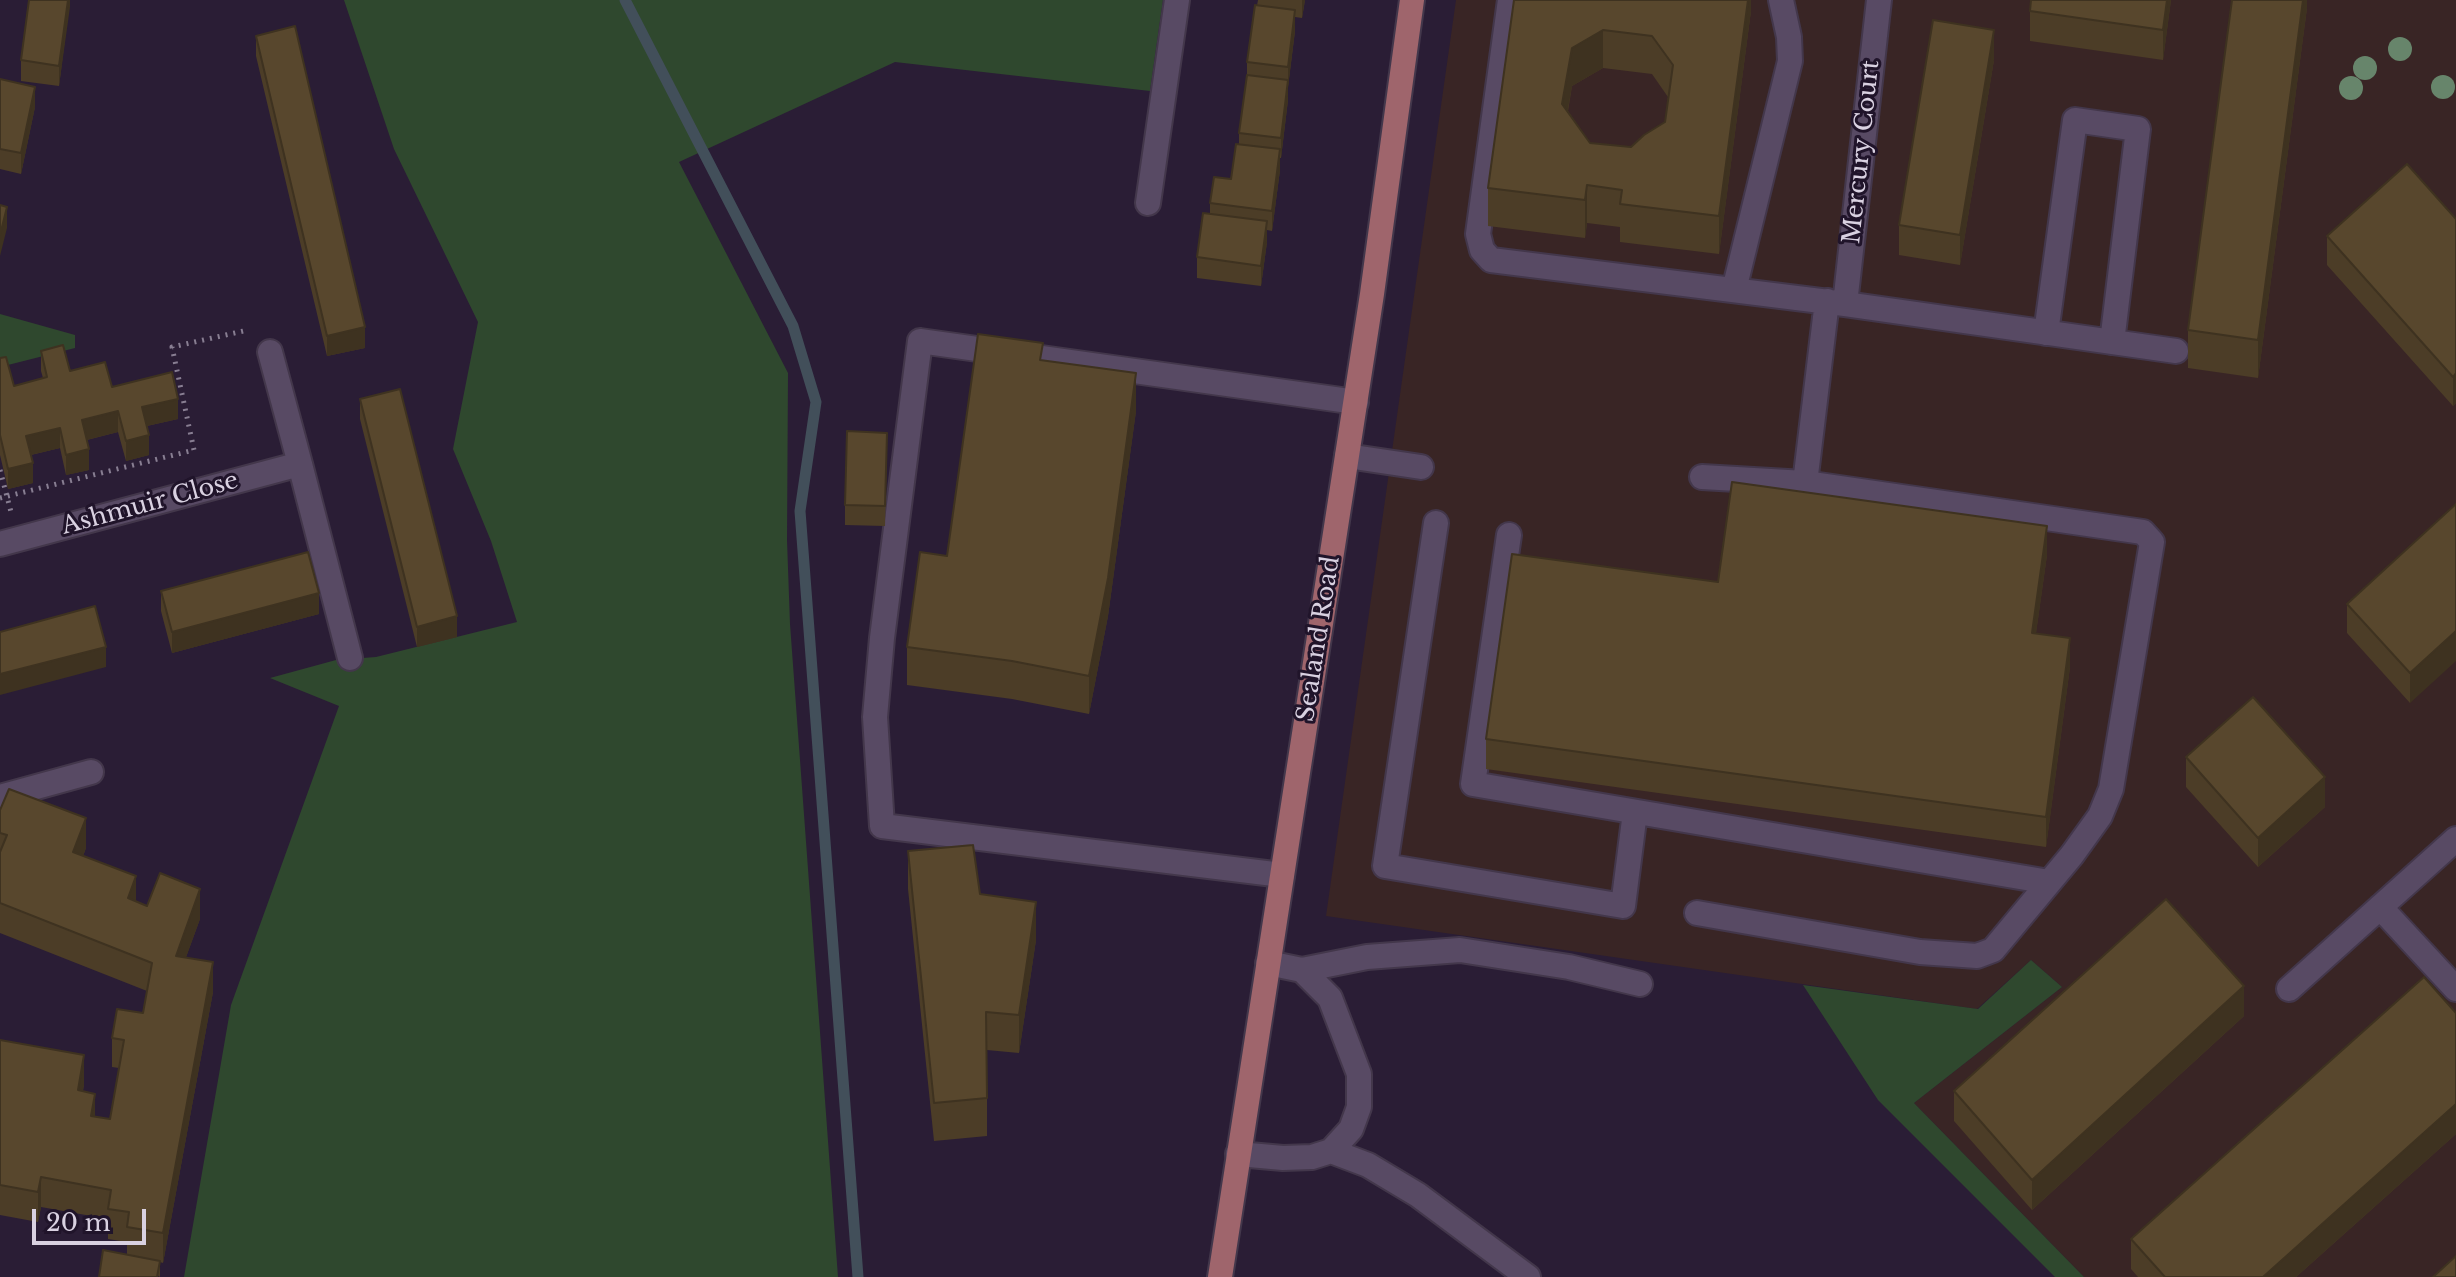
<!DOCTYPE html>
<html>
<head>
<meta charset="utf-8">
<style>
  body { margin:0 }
  #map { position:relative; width:2456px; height:1277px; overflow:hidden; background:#2a1d35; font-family:"Libre Baskerville",serif }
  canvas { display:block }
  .scale { position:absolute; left:32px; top:1209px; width:114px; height:36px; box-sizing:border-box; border:4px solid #d9d1e1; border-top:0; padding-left:10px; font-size:24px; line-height:28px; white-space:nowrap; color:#d9d1e1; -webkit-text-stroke:6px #20142a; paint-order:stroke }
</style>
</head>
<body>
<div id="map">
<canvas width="2456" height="1277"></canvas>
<div class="scale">20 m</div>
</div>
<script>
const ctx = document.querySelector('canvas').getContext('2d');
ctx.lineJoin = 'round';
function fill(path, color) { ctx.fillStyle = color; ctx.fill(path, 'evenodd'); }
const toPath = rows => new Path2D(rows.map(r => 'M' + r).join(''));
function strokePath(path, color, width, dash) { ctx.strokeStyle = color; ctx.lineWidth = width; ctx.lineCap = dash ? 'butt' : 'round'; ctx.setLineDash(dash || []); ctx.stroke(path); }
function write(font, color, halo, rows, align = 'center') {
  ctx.font = font + ' "Libre Baskerville",serif'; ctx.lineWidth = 6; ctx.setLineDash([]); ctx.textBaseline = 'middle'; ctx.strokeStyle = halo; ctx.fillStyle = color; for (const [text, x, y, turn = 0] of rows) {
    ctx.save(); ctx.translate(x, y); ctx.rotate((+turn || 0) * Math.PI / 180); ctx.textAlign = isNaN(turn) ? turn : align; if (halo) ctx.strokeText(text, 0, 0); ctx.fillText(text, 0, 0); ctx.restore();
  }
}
fill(toPath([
  [1456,0,2456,0,2456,1277,2084,1277,1914,1103,2062,987,2031,960,1977,1009,1326,916]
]), '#392525');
fill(toPath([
  [344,0,1163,0,1150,91,895,62,679,162,788,373,787,540,790,624,838,1277,184,1277,231,1005,339,706,270,678,336,660,376,657,517,622,491,541,453,449,478,322,394,149],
  [0,314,75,335,75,348,0,367],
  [2031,960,2062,987,1914,1103,2084,1277,2055,1277,1878,1100,1803,985,1978,1009]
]), '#2f482e');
strokePath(toPath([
  [625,0,793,326,816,402,800,511,858,1277]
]), '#424f5a', 11);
const minor = toPath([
  [1510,0,1478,234,1482,250,1491,260,1845,304,2176,351],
  [1148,203,1177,0],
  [1734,290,1790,61,1789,37,1781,0],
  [1845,304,1879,0],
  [2046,333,2075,120,2138,129,2112,342],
  [1347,456,1421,467],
  [300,464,350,658],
  [1805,483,1827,301],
  [1436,523,1385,866,1623,906,1635,812],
  [1509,535,1473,784,2049,882],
  [0,544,300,464,270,352],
  [0,797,91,772],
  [1282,875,882,826,875,717,882,638,920,341,1356,402],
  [2380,907,2456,989],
  [1697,913,1920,952,1977,956,1993,950,2072,855,2100,816,2111,789,2152,542,2143,532,1805,483,1702,477],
  [1268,963,1302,970,1367,957,1460,950,1569,967,1640,984],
  [1302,970,1330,998,1359,1074,1359,1107,1351,1129,1331,1151],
  [2289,989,2456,839],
  [1238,1154,1283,1158,1312,1157,1331,1151,1368,1165,1418,1195,1528,1277]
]);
const major = toPath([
  [1220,1277,1372,294,1412,0]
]);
strokePath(minor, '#43374b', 28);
strokePath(major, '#43374b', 28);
strokePath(toPath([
  [0,470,11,512],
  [0,498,194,450,172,347,248,330]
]), '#887e92', 5, [2, 6]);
strokePath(minor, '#584a64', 24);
strokePath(major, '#9f656c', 24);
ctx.fillStyle = '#67856b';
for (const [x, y] of [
  [2400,49],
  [2365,68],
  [2443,87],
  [2351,88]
]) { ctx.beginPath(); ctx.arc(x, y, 12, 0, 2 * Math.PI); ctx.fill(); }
fill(toPath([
  [70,0,59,86,21,81,21,60],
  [1258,0,1305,0,1302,18,1295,17,1295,31,1288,87,1288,100,1281,158,1280,158,1280,170,1272,231,1267,230,1267,242,1261,286,1197,278,1197,257,1210,214,1210,203,1231,179,1239,144,1239,133,1247,75,1247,62],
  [1514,0,1751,0,1751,11,1719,254,1620,242,1620,227,1587,223,1585,238,1488,226,1488,188],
  [1603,68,1652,74,1668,97,1665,122,1631,147,1590,143,1568,111,1572,86],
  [2031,0,2171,0,2163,60,2030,41,2030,11],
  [2307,0,2307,8,2258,378,2188,368,2188,330],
  [256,36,365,348,327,356,256,56],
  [1994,60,1960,265,1899,255,1899,225],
  [0,79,35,107,21,174,0,169],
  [2456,219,2456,403,2453,406,2327,265,2327,236],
  [41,351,70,371,112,387,178,419,147,426,149,455,126,461,118,432,87,440,89,470,66,475,60,448,31,455,33,483,8,489,0,455,0,358,14,386,43,378,41,371],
  [1043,360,1136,411,1108,616,1089,714,1012,699,907,685,907,647,947,556],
  [360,399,457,637,417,647,360,419],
  [887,453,885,526,845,525,845,505],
  [2456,504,2410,703,2347,633,2347,604],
  [2047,555,2036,633,2070,667,2046,847,1486,769,1486,739,1718,582],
  [161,591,319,614,172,653,161,611],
  [2186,757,2325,807,2258,867,2186,787],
  [0,810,86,848,83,856,136,901,147,906,200,919,186,957,213,992,163,1263,160,1262,160,1277,127,1255,127,1242,108,1239,108,1219,41,1207,38,1222,0,1215,0,1040,84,1084,83,1091,95,1117,110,1119,119,1068,112,1067,112,1038,143,1013,147,991,0,933],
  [908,851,1036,940,1019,1053,987,1050,987,1136,934,1141,908,889],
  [2456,1013,2456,1134,2296,1277,2138,1277,2131,1269,2131,1239],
  [2244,1016,2032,1210,1954,1121,1954,1091]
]), '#4c3d27');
fill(toPath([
  [68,0,70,0,70,7,59,86,59,66],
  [1302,0,1305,0,1302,18],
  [1748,0,1751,0,1751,11,1719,254,1719,216],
  [2167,0,2171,0,2163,60,2163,30],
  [2303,0,2307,0,2307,8,2258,378,2258,340],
  [1295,10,1295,31,1288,87,1288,100,1281,158,1281,138,1288,81,1288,67],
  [1603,30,1603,68,1572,86,1562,142,1562,104,1572,48],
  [1994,30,1994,60,1960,265,1960,235],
  [35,87,35,107,21,174,21,153],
  [1280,149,1280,170,1272,231,1272,211],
  [1587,185,1587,223,1585,238,1585,200],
  [7,207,7,228,0,256,0,235],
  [1267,221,1267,242,1261,286,1261,266],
  [365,327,365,348,327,356,327,336],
  [1136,373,1136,411,1108,616,1089,714,1089,676],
  [2456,373,2456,403,2453,406,2453,377],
  [178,399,178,419,142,427,142,407],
  [118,411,118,432,82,441,82,420],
  [60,428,60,448,26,456,26,436],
  [149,435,149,455,126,461,126,441],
  [89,449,89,470,66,475,66,455],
  [33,463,33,483,8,489,8,469],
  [2047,526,2047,555,2032,662,2032,633],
  [319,593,319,614,172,653,172,632],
  [457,616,457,637,417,647,417,627],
  [2456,631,2456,661,2410,703,2410,673],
  [2070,638,2070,667,2046,847,2046,817],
  [106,647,106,667,0,695,0,674],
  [2325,777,2325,807,2258,867,2258,838],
  [86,818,86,848,73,882,73,852],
  [136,876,136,906,128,898],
  [200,889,200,919,176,985,176,956],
  [1036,902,1036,940,1019,1053,1019,1015],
  [213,962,213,992,163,1263,163,1233],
  [2244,986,2244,1016,2032,1210,2032,1180],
  [84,1055,84,1084,78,1120,78,1090],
  [95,1094,95,1123,91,1116],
  [2456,1104,2456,1134,2296,1277,2263,1277],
  [41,1177,41,1207,38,1222,38,1192]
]), '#3e3220');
const building = toPath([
  [29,0,68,0,59,66,21,60,29,0],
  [1514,0,1748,0,1719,216,1620,204,1622,190,1587,185,1585,200,1488,188,1514,0],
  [1603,30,1652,36,1673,65,1665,122,1644,135,1631,147,1590,143,1562,104,1572,48,1603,30],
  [2031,0,2167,0,2163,30,2030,11,2031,0],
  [2232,0,2303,0,2258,340,2188,330,2232,0],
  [1255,5,1295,10,1288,67,1247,62,1255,5],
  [1933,20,1994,30,1960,235,1899,225,1933,20],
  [295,26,365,327,327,336,256,36,295,26],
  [1247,75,1288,80,1281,138,1239,133,1247,75],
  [0,79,35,87,21,153,0,149,0,79],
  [1236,144,1280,149,1272,211,1210,203,1214,177,1231,179,1236,144],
  [2407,164,2456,219,2456,373,2453,377,2327,236,2407,164],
  [0,205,7,207,0,235,0,205],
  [1203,213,1267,221,1261,266,1197,257,1203,213],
  [978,334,1043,343,1040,360,1136,373,1108,578,1089,676,1012,661,907,647,920,552,947,556,978,334],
  [63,345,70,371,105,362,112,387,172,372,178,399,142,407,149,435,126,441,118,411,82,420,89,449,66,455,60,428,26,436,33,463,8,469,0,435,0,358,6,357,14,386,47,377,41,351,63,345],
  [400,389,457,616,417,627,360,399,400,389],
  [847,431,887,433,885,506,845,505,847,431],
  [1732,482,2047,526,2032,633,2070,638,2046,817,1486,739,1512,554,1718,582,1732,482],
  [2456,504,2456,631,2410,673,2347,604,2456,504],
  [308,552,319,593,172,632,161,591,308,552],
  [95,606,106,647,0,674,0,632,95,606],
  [2253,697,2325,777,2258,838,2186,757,2253,697],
  [9,789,86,818,73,852,136,876,128,898,147,906,160,873,200,889,176,956,213,962,163,1233,127,1227,129,1212,108,1209,111,1190,41,1177,38,1192,0,1185,0,1040,84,1055,78,1090,95,1094,91,1116,110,1119,124,1040,112,1038,117,1009,143,1013,152,963,0,903,0,852,7,835,0,833,0,810,9,789],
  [973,845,980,894,1036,902,1019,1015,986,1012,987,1098,934,1103,908,851,973,845],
  [2166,899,2244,986,2032,1180,1954,1091,2166,899],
  [2424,977,2456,1013,2456,1104,2263,1277,2165,1277,2131,1239,2424,977],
  [103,1250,160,1261,157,1277,99,1277,103,1250],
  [2456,1256,2456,1277,2433,1277,2456,1256]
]);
fill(building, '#58472d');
strokePath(building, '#3e3220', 2);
write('24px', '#d9d1e1', '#20142a', [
  ["Mercury Court",1862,152,-84],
  ["Ashmuir Close",150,504,-15],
  ["Sealand Road",1319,639,-81]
]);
</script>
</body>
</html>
